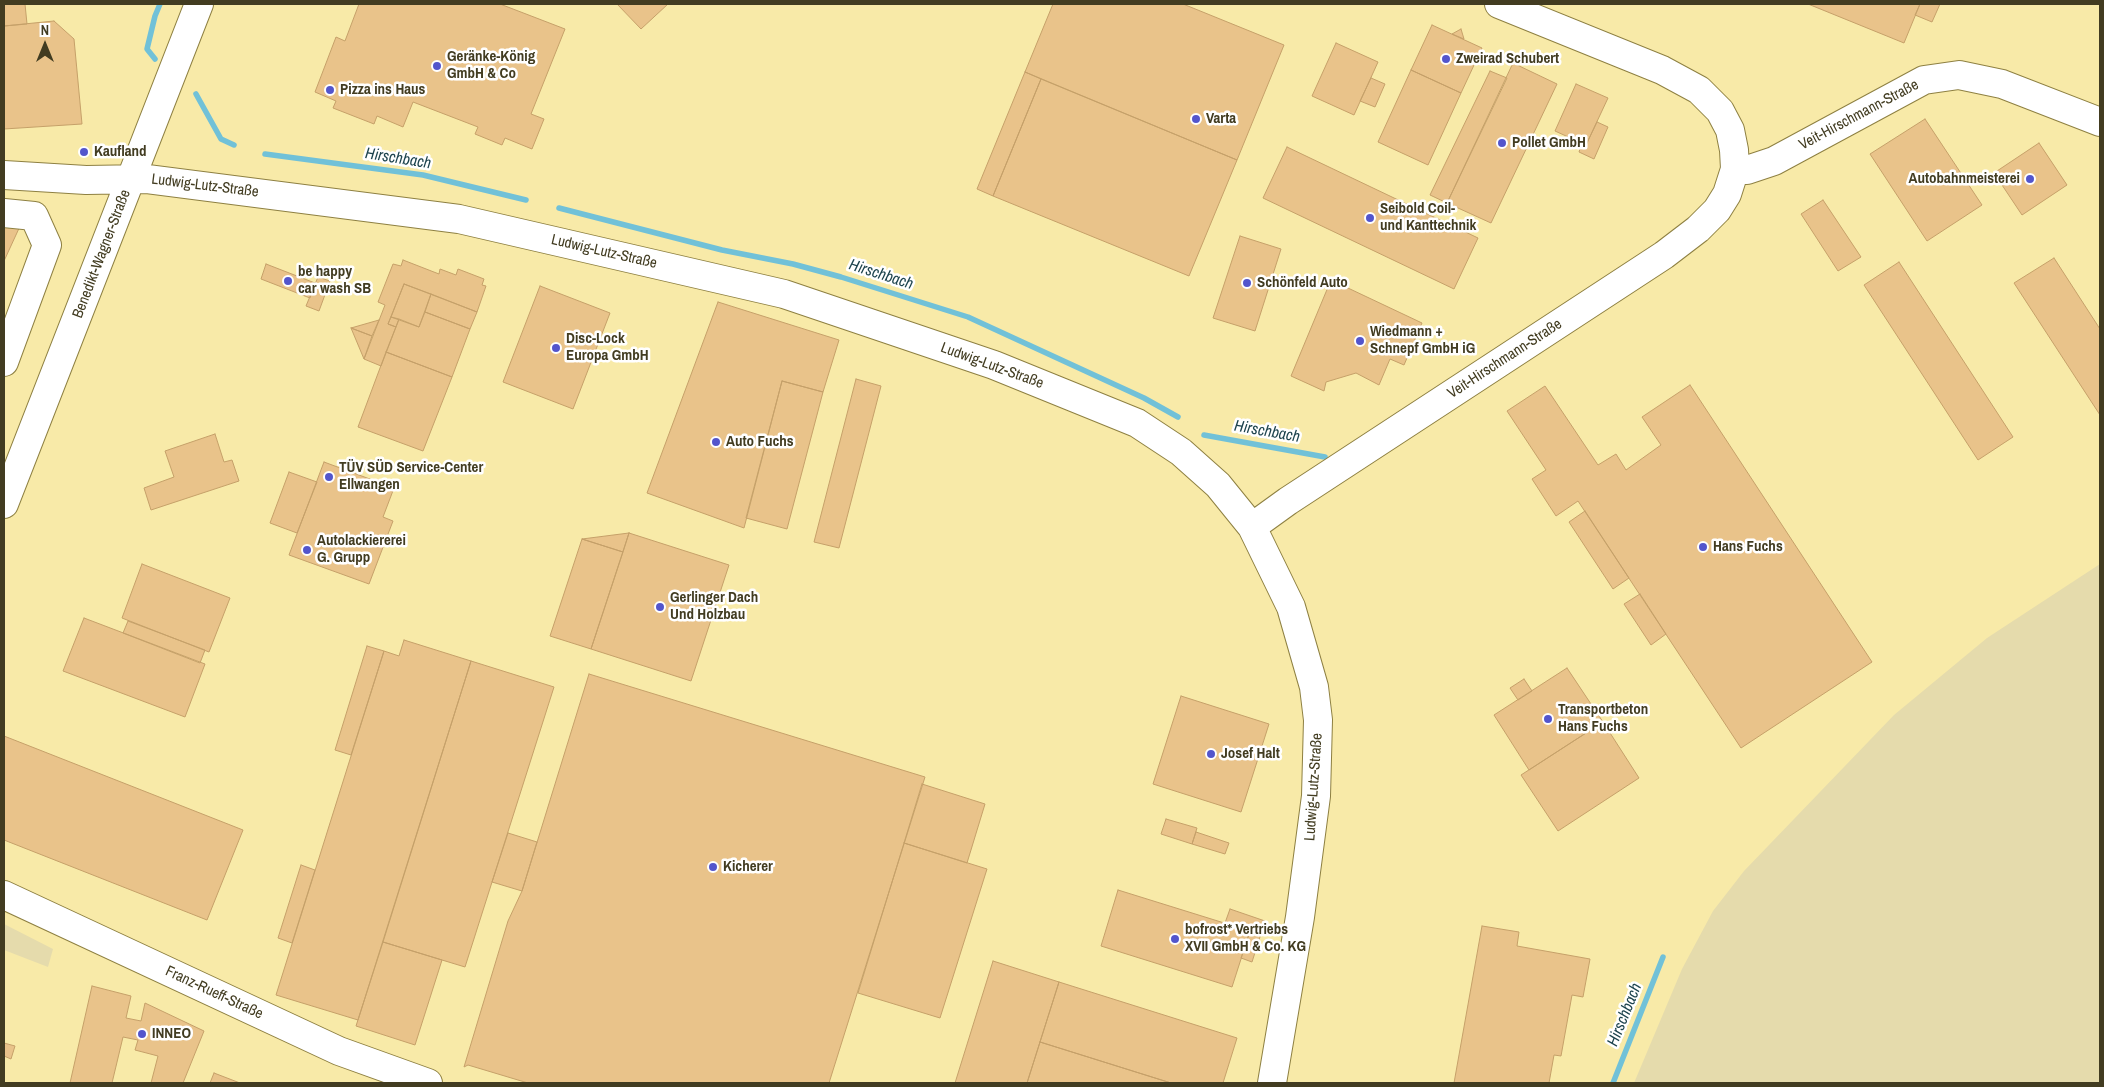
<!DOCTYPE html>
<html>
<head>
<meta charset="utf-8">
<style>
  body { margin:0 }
  #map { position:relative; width:2104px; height:1087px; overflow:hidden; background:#f8eaa8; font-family:"Archivo Narrow",sans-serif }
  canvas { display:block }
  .frame { position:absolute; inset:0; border:5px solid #423c21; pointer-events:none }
  .north { position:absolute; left:20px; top:20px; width:50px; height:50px; -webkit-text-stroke:4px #fff; paint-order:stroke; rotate:0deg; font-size:14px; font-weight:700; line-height:20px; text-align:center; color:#423c21 }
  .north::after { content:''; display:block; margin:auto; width:18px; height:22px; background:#423c21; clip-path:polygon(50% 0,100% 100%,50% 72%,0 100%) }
</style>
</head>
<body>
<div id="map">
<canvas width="2104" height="1087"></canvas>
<div class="frame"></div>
<div class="north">N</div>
</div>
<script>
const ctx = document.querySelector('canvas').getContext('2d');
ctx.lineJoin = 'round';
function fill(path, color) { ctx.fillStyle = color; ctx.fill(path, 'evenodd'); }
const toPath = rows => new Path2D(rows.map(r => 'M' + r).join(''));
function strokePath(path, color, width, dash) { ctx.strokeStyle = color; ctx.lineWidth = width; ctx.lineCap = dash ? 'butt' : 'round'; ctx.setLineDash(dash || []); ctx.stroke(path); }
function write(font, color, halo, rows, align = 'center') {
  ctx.font = font + ' "Archivo Narrow",sans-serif'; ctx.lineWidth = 5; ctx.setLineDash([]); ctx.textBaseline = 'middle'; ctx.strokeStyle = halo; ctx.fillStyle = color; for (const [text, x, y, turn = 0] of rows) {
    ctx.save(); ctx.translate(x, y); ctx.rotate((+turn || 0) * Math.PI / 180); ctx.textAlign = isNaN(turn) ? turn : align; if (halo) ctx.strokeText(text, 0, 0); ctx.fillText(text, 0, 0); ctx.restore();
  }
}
fill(toPath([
  [2100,564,2100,1083,1634,1083,1682,969,1713,911,1744,871,1894,715,1987,638],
  [4,924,53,949,48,967,4,950]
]), '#e5dbac');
strokePath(toPath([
  [155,59,147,49,155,16,160,4],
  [196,94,221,139,234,145],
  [265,154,423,175,526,200],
  [559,208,722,250,793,264,841,277,968,317,1144,398,1178,417],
  [1204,435,1325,457],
  [1613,1083,1663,957]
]), '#71c1d8', 5.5);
const building = toPath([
  [4,4,25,4,27,24,4,26,4,4],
  [359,4,500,4,565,29,531,114,544,119,532,149,505,138,502,145,475,134,478,127,413,102,403,127,377,116,374,124,333,108,336,101,315,92,336,37,345,41,359,4],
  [617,4,668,4,641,29,617,4],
  [1053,4,1183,4,1284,45,1237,160,1025,72,1053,4],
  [1808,4,1920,4,1904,43,1808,4],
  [1920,4,1940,4,1932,22,1915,15,1920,4],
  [54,21,74,39,82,124,4,129,4,26,54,21],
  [1432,25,1482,48,1461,93,1411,70,1432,25],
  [1461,29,1464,39,1452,34,1461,29],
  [1336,43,1378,62,1354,115,1312,96,1336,43],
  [1513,63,1557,84,1491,223,1447,203,1513,63],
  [1411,70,1461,93,1428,165,1378,142,1411,70],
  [1490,71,1507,78,1447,203,1430,195,1490,71],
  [1025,72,1041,79,993,196,977,189,1025,72],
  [1371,78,1385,84,1375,107,1360,101,1371,78],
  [1041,79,1237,160,1189,276,993,196,1041,79],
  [1576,84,1608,98,1586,145,1555,131,1576,84],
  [1925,119,1982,205,1927,241,1870,154,1925,119],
  [1597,122,1608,127,1594,159,1579,152,1582,143,1586,145,1597,122],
  [2039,143,2067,185,2022,215,1994,173,2039,143],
  [1287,147,1478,238,1454,289,1263,198,1287,147],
  [1823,200,1861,257,1838,271,1801,214,1823,200],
  [4,224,21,224,4,261,4,224],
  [1240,236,1281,249,1255,331,1213,318,1240,236],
  [2054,258,2100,329,2100,415,2014,283,2054,258],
  [403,260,439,274,440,269,456,275,458,269,484,279,482,285,486,286,477,312,404,284,388,324,396,327,381,366,364,359,385,305,378,302,393,264,401,266,403,260],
  [1899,262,2013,437,1978,460,1864,285,1899,262],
  [266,264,315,283,310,298,261,279,266,264],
  [318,277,330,281,319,311,306,306,318,277],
  [1331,280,1422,323,1404,365,1390,359,1379,385,1356,373,1326,382,1324,391,1291,376,1331,280],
  [404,284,431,294,419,327,391,317,404,284],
  [540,286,610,313,573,409,503,382,540,286],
  [431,294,477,312,470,329,425,312,431,294],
  [718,302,839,340,823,392,782,381,744,528,647,493,718,302],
  [425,312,470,329,452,377,386,352,399,319,419,327,425,312],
  [391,317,399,319,396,327,388,324,391,317],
  [379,320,372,336,351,328,379,320],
  [351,328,372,336,364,359,351,328],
  [386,352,452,377,423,451,358,427,386,352],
  [856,379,881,386,839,548,814,542,856,379],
  [782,381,823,392,787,529,746,518,782,381],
  [1690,385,1872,662,1741,748,1578,501,1556,516,1532,479,1546,470,1507,411,1545,386,1598,465,1616,454,1626,470,1661,445,1642,417,1690,385],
  [215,434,224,462,232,460,239,481,151,510,144,488,174,477,165,451,215,434],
  [324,462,394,488,383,517,393,521,369,584,289,555,324,462],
  [289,472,317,482,297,533,270,523,289,472],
  [1585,511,1629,578,1613,589,1569,522,1585,511],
  [629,533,623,552,582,539,629,533],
  [629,533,729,565,691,681,591,649,629,533],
  [582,539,623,552,591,649,550,636,582,539],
  [142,564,230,598,209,652,122,618,142,564],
  [1640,594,1666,634,1651,645,1624,604,1640,594],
  [84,618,205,664,185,717,63,671,84,618],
  [128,621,205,650,200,663,123,633,128,621],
  [404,640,471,661,358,1020,276,995,384,651,399,656,404,640],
  [367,646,384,651,351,755,335,750,367,646],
  [471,661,554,687,465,967,383,942,471,661],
  [1567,668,1603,722,1529,770,1494,715,1567,668],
  [589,674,925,777,829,1083,528,1083,468,1065,464,1067,508,921,522,891,589,674],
  [1524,679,1532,691,1518,700,1510,688,1524,679],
  [1181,696,1269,724,1241,812,1153,784,1181,696],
  [1603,722,1639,778,1558,831,1521,775,1603,722],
  [4,736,243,830,207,920,4,840,4,736],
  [922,784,985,804,967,863,904,843,922,784],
  [1166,819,1197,828,1192,844,1161,834,1166,819],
  [1196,832,1229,843,1225,854,1192,844,1196,832],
  [508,833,537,842,522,891,492,882,508,833],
  [904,843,987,869,940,1018,858,993,904,843],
  [301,865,315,870,292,943,278,938,301,865],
  [1118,890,1250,931,1232,987,1101,946,1118,890],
  [1230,909,1265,921,1252,962,1241,958,1250,931,1225,923,1230,909],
  [1482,926,1519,932,1517,946,1590,959,1583,997,1572,995,1561,1056,1554,1055,1549,1083,1454,1083,1482,926],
  [383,942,442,960,415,1045,356,1026,383,942],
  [993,961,1059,982,1027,1083,955,1083,993,961],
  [1059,982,1237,1038,1223,1083,1171,1083,1040,1042,1059,982],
  [92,986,131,996,126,1018,141,1021,145,1003,204,1031,183,1083,151,1083,158,1056,135,1050,138,1040,123,1037,112,1083,70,1083,92,986],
  [1040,1042,1171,1083,1027,1083,1040,1042],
  [4,1043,15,1046,11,1059,4,1056,4,1043],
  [214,1073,240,1083,210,1083,214,1073]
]);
fill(building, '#e9c38a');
strokePath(building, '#c5a069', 1);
const minor = toPath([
  [1735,169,1747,170,1774,161,1924,80,1959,75,2002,84,2100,122],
  [4,175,86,180,147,179,459,219,784,294,994,365,1137,423,1181,452,1218,485,1252,527,1291,607,1314,687,1318,720,1316,796,1300,917,1272,1083],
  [4,213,34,216,47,245,4,362],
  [4,504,199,4],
  [1252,527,1288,501,1664,255,1698,229,1717,210,1727,194,1735,169,1734,150,1730,130,1720,111,1699,90,1662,70,1499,4],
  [4,895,339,1051,428,1083]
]);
strokePath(minor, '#8e8042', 30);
strokePath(minor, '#fff', 28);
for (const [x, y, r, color] of [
  [1446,59,5,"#5355cc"],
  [437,66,5,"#5355cc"],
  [330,90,5,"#5355cc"],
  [1196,119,5,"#5355cc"],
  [1502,143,5,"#5355cc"],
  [84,152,5,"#5355cc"],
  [2030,179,5,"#5355cc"],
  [1370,218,5,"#5355cc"],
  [288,281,5,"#5355cc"],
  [1247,283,5,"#5355cc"],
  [1360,341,5,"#5355cc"],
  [556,348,5,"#5355cc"],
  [716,442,5,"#5355cc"],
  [329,477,5,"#5355cc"],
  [1703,547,5,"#5355cc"],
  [307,550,5,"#5355cc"],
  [660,607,5,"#5355cc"],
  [1548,719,5,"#5355cc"],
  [1211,754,5,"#5355cc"],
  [713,867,5,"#5355cc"],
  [1175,939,5,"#5355cc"],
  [142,1034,5,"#5355cc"]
]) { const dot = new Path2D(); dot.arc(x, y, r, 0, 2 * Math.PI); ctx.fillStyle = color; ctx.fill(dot); strokePath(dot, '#fff', 2); }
write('bold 15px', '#423c21', '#fff', [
  ["Geränke-König",447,57],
  ["GmbH & Co",447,74],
  ["Zweirad Schubert",1456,59],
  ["Pizza ins Haus",340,90],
  ["Varta",1206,119],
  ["Pollet GmbH",1512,143],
  ["Kaufland",94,152],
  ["Autobahnmeisterei",2020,179,"right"],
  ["Seibold Coil-",1380,209],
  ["und Kanttechnik",1380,226],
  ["be happy",298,272],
  ["car wash SB",298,289],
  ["Schönfeld Auto",1257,283],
  ["Wiedmann +",1370,332],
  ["Schnepf GmbH iG",1370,349],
  ["Disc-Lock",566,339],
  ["Europa GmbH",566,356],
  ["Auto Fuchs",726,442],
  ["TÜV SÜD Service-Center",339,468],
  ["Ellwangen",339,485],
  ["Autolackiererei",317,541],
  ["G. Grupp",317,558],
  ["Hans Fuchs",1713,547],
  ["Gerlinger Dach",670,598],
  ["Und Holzbau",670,615],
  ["Transportbeton",1558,710],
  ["Hans Fuchs",1558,727],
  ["Josef Halt",1221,754],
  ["Kicherer",723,867],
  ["bofrost* Vertriebs",1185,930],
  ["XVII GmbH & Co. KG",1185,947],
  ["INNEO",152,1034]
], 'left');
write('15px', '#423c21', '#fff', [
  ["Veit-Hirschmann-Straße",1859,115,-28],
  ["Ludwig-Lutz-Straße",205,186,7],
  ["Ludwig-Lutz-Straße",604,252,13],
  ["Benedikt-Wagner-Straße",102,254,-69],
  ["Veit-Hirschmann-Straße",1505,359,-33],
  ["Ludwig-Lutz-Straße",992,366,20],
  ["Ludwig-Lutz-Straße",1314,787,-86],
  ["Franz-Rueff-Straße",214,993,25]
]);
write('italic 16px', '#1e444e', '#fff', [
  ["Hirschbach",398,159,9],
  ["Hirschbach",881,275,18],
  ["Hirschbach",1267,432,10],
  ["Hirschbach",1625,1015,-68]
]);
</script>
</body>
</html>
